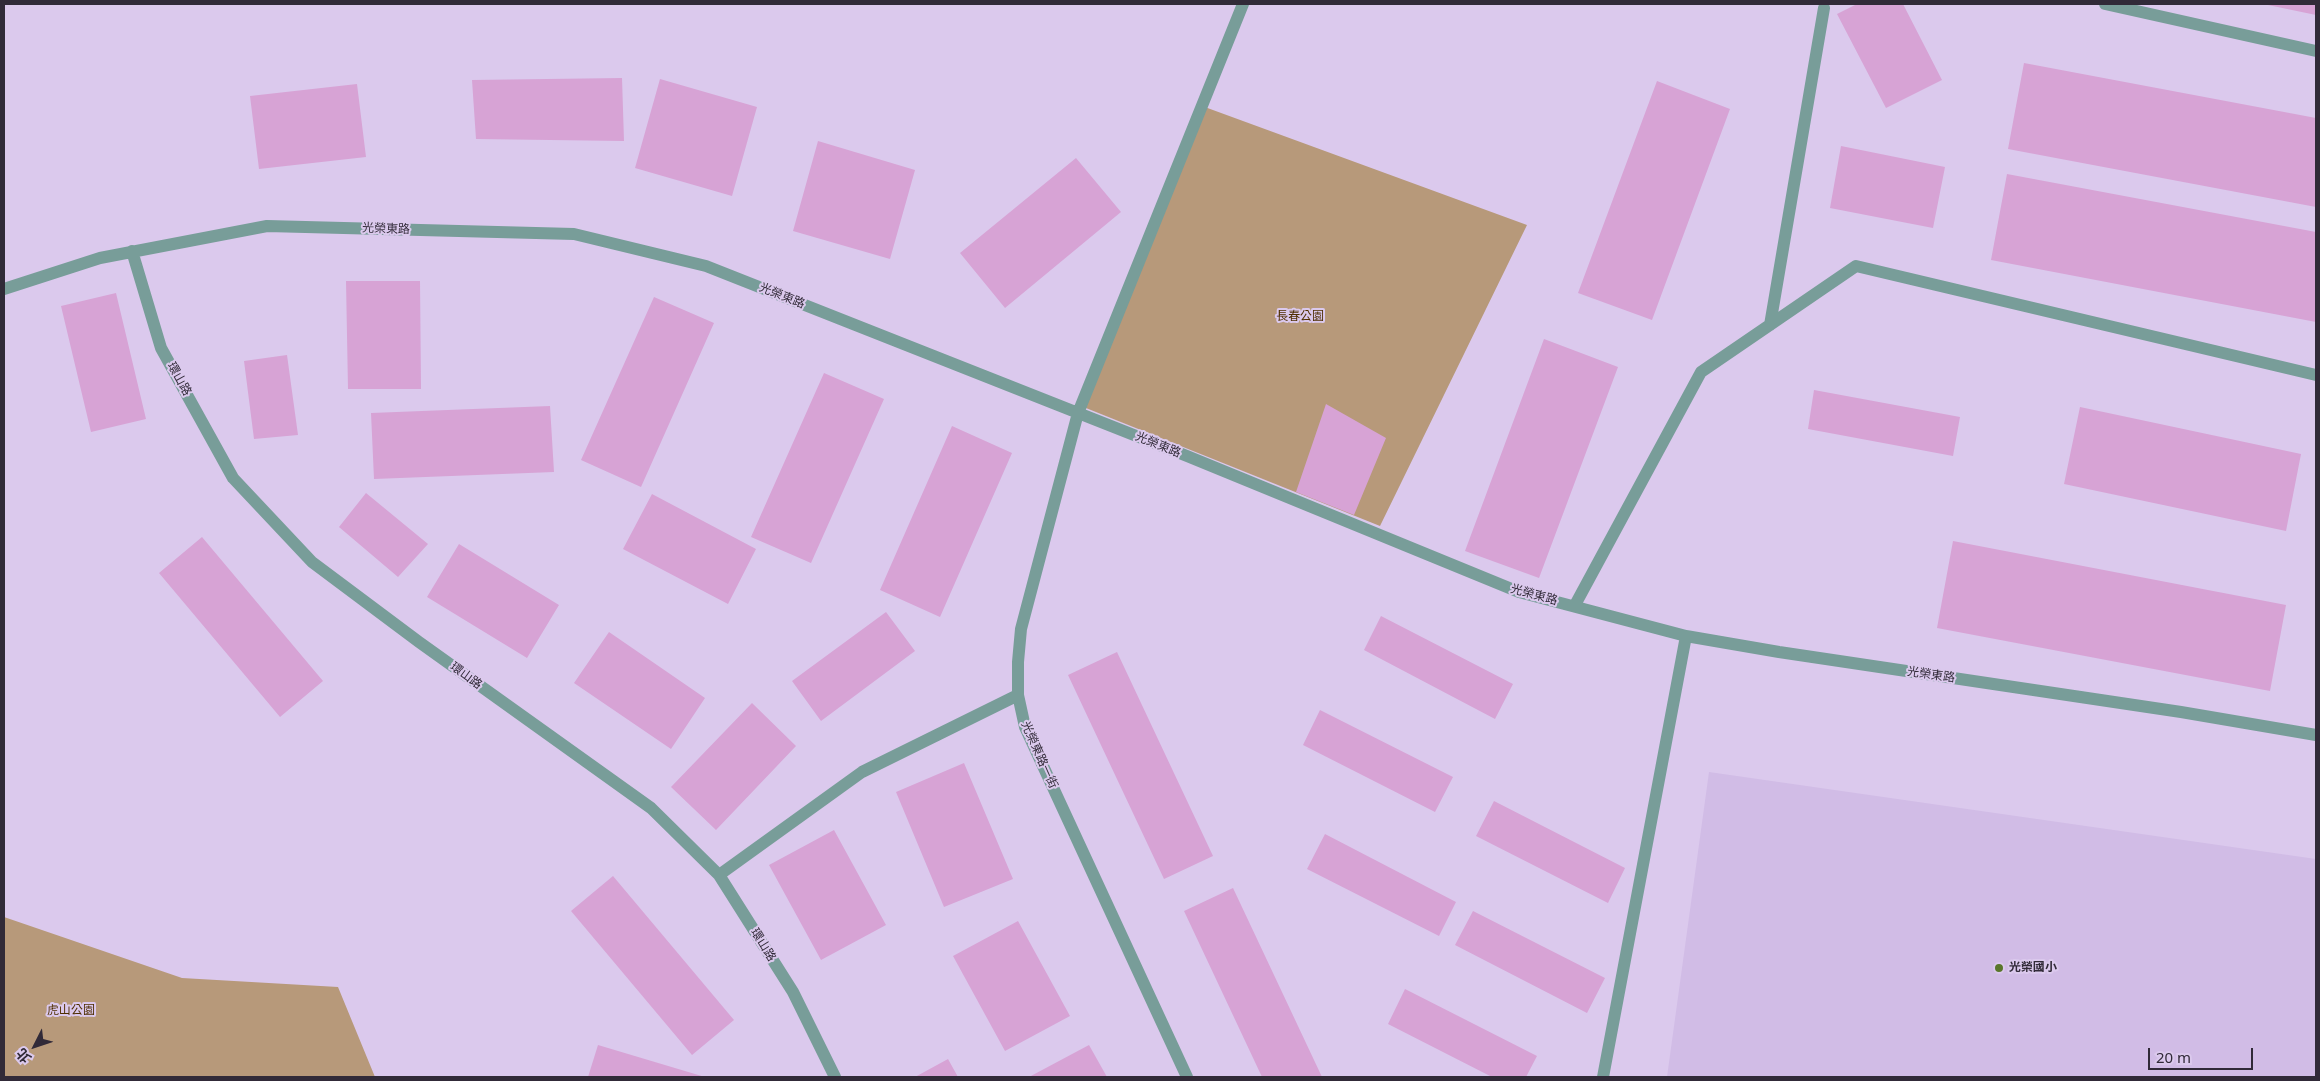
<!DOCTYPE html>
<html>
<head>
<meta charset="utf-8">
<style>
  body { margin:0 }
  #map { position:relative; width:2320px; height:1081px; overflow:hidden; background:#dbc9ed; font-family:"Noto Sans","Noto Sans TC",sans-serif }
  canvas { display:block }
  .frame { position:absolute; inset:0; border:5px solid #312a38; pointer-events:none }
  .north { position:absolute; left:10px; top:1021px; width:50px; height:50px; -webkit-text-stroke:4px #dbc9ed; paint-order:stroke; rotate:229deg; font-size:14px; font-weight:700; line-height:20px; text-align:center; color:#312a38 }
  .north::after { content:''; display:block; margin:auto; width:18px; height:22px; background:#312a38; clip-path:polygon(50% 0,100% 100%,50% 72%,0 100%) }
  .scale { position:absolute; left:2148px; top:1048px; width:105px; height:22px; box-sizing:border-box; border:2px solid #312a38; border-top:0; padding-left:6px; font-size:15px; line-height:18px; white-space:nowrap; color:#312a38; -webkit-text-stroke:4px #dbc9ed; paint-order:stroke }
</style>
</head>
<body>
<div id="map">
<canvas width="2320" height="1081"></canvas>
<div class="frame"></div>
<div class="north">北</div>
<div class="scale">20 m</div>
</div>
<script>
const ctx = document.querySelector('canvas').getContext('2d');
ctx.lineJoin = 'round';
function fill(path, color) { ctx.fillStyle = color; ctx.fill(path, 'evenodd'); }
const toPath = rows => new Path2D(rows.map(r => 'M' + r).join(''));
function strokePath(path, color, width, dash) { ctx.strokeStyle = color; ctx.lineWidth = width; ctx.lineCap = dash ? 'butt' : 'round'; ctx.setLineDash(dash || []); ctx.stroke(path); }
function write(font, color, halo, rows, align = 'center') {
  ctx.font = font + ' "Noto Sans","Noto Sans TC",sans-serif'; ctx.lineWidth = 4; ctx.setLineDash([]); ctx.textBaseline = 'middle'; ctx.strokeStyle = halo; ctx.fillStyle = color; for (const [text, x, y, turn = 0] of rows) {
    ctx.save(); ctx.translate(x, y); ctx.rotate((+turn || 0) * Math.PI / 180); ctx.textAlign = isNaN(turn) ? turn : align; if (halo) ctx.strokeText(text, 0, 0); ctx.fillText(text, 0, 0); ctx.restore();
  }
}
fill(toPath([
  [1709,772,2316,859,2316,1077,1667,1077]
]), '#d1bce6');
fill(toPath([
  [1202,106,1527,225,1380,526,1081,406],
  [4,917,182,978,338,987,375,1077,4,1077]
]), '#b7997a');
fill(toPath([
  [1857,4,1903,4,1942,80,1886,108,1837,14],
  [2268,4,2316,4,2316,15,2268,5],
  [2024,63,2316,118,2316,207,2008,149],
  [622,78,624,141,476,139,472,80],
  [660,79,757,107,732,196,635,168],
  [1657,81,1730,109,1652,320,1578,293],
  [357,84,366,157,259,169,250,96],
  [818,141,915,170,890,259,793,231],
  [1841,146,1945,167,1933,228,1830,208],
  [1076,158,1121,212,1005,308,960,253],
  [2007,174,2316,232,2316,322,1991,260],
  [346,281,420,281,421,389,348,389],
  [116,293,146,419,91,432,61,306],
  [654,297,714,323,641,487,581,460],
  [1544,339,1618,367,1539,578,1465,551],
  [287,355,298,435,254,439,244,361],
  [824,373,884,399,811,563,751,537],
  [1814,390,1960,417,1953,456,1808,429],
  [1326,404,1386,438,1354,515,1296,492],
  [550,406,554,472,374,479,371,413],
  [2080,407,2301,454,2286,531,2064,484],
  [952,426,1012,453,940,617,880,590],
  [366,493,428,544,398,577,339,527],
  [652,494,756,549,728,604,623,549],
  [202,537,323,681,280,717,159,573],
  [1953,541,2286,605,2270,691,1937,628],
  [459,544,559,605,527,658,427,597],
  [886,612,915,651,821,721,792,681],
  [1381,616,1513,684,1495,719,1364,650],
  [609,632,705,698,671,749,574,683],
  [1117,652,1213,856,1164,879,1068,675],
  [752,703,796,746,716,830,671,787],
  [1320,710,1453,777,1435,812,1303,745],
  [964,763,1013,879,944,907,896,792],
  [1494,801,1625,868,1608,903,1476,836],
  [834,830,886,925,821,960,769,865],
  [1325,834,1456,902,1439,936,1307,869],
  [613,876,734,1020,692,1055,571,911],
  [1233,888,1322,1077,1262,1077,1184,911],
  [1473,911,1605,978,1587,1013,1455,945],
  [1018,921,1070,1016,1005,1051,953,956],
  [1405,989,1537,1056,1526,1077,1492,1077,1388,1024],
  [598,1045,705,1077,588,1077],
  [1089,1045,1107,1077,1029,1077],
  [948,1059,958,1077,915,1077]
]), '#d7a3d5');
strokePath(toPath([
  [2105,4,2316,51],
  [132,251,161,348,233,478,312,562,419,642,651,808,719,875,793,992,835,1077],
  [4,289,100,258,267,226,574,234,706,266,1187,456,1519,592,1686,636,1779,652,2181,712,2316,735],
  [1770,325,1824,8],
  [1575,605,1701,372,1856,266,2316,375],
  [719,875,862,772,1018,695],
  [1187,1077,1025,727,1018,695,1018,662,1021,629,1078,413,1243,4],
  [1603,1077,1686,636]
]), '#789d99', 12);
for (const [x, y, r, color] of [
  [1999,968,5,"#59762b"]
]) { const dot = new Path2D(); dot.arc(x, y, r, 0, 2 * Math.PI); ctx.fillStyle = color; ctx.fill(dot); strokePath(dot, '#dbc9ed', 2); }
write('12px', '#312a38', '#dbc9ed', [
  ["光榮東路",386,229,2],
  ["光榮東路",782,296,22],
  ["環山路",179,379,61],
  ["光榮東路",1158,445,22],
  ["光榮東路",1534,595,15],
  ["光榮東路",1931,675,8],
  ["環山路",466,676,36],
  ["光榮東路一街",1039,755,66],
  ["環山路",763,945,58]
]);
write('12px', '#4e2e01', '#dbc9ed', [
  ["長春公園",1300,317],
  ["虎山公園",71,1011]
]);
write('bold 12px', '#312a38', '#dbc9ed', [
  ["光榮國小",2009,968]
], 'left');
</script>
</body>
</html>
